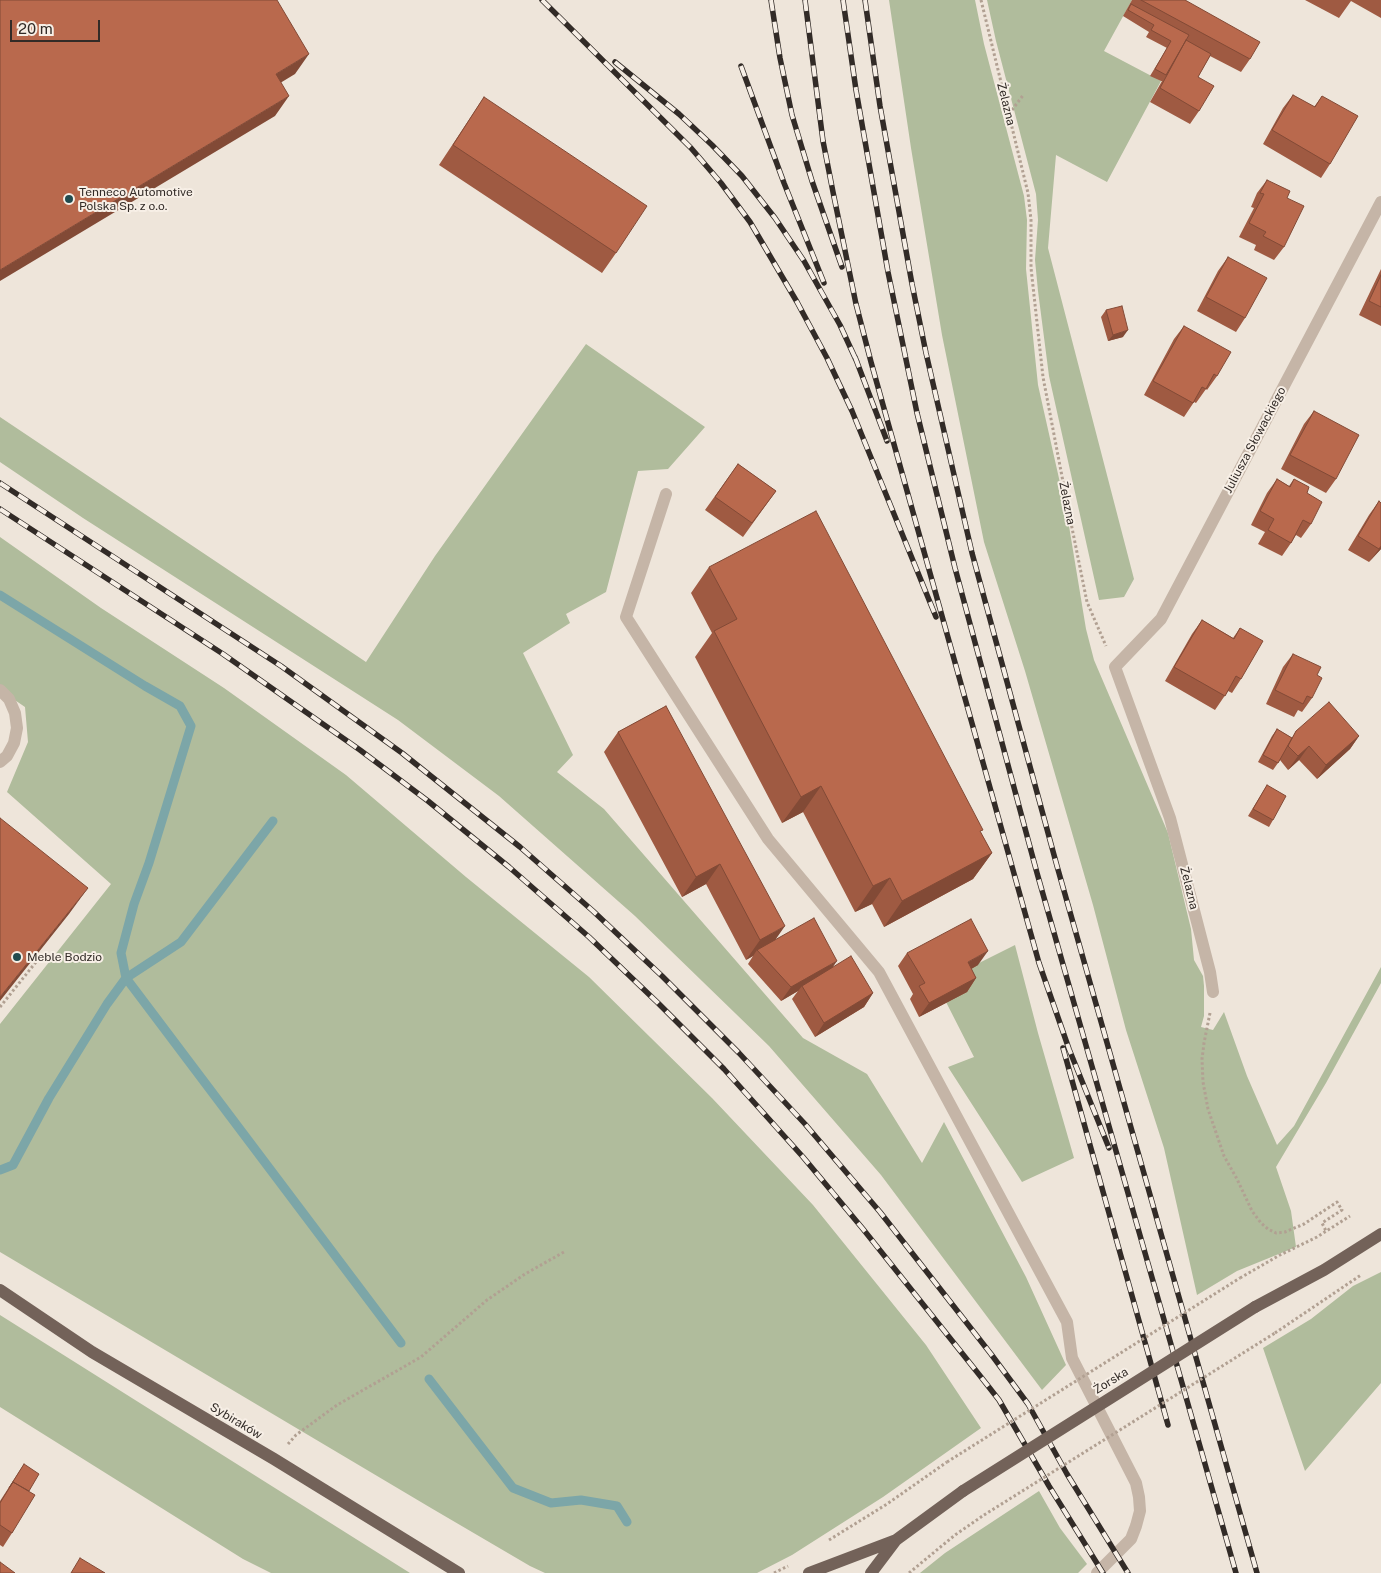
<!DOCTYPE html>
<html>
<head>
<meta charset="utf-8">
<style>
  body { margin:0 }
  #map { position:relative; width:1381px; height:1573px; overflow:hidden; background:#eee5da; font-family:"Public Sans",sans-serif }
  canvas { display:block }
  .scale { position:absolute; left:10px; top:20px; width:90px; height:22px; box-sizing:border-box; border:2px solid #322b27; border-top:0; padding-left:6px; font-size:15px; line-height:18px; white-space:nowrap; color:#322b27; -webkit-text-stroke:4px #f7efe6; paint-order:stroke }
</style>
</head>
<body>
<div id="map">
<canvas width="1381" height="1573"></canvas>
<div class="scale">20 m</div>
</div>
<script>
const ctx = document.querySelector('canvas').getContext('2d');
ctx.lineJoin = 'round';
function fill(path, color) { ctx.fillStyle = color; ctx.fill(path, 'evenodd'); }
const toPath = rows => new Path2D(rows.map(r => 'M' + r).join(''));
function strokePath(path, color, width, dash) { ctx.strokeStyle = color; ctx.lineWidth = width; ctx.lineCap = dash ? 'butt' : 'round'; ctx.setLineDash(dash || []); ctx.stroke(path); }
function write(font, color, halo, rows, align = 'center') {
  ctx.font = font + ' "Public Sans",sans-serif'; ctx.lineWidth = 4; ctx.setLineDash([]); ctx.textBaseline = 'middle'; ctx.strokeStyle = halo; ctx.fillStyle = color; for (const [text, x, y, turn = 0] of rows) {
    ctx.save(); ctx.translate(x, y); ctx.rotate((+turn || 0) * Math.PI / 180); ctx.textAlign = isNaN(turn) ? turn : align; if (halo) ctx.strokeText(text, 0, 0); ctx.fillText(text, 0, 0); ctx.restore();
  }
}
fill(toPath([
  [889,0,975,0,984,44,1024,196,1027,220,1026,269,1038,385,1067,514,1086,629,1094,660,1168,833,1191,929,1194,960,1203,976,1204,986,1204,1016,1201,1027,1213,1030,1224,1012,1247,1076,1277,1145,1294,1126,1381,967,1381,983,1326,1083,1276,1167,1291,1211,1296,1247,1237,1271,1197,1295,1164,1148,1126,1030,1093,905,1025,671,984,542,942,335,911,148],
  [987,0,1132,0,1104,51,1161,81,1107,182,1056,155,1048,248,1134,579,1124,597,1099,600,1049,376,1038,291,1035,260,1038,220,1036,194,996,41],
  [586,344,705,427,668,469,638,471,606,592,566,614,570,623,523,653,573,755,557,772,604,809,803,1038,867,1074,922,1163,944,1122,1026,1277,1066,1365,1042,1390,881,1175,769,1046,635,916,499,796,398,720,83,518,0,462,0,417,366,662,435,556],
  [0,537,101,608,224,688,346,775,466,877,589,977,712,1098,813,1205,926,1345,981,1428,883,1497,792,1555,757,1573,545,1573,530,1566,431,1508,0,1252,0,1024,111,884,7,792,28,742,25,707,0,690],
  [1015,945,1038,1033,1074,1158,1022,1182,948,1067,974,1057,946,1002,959,976,979,963],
  [1381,1272,1381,1383,1305,1471,1263,1348,1311,1319,1353,1286],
  [0,1315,410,1573,271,1573,243,1559,0,1407],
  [1039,1491,1060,1528,1087,1564,1078,1573,920,1573,945,1553]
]), '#b0bc9c');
strokePath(toPath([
  [0,595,145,686,180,706,191,726,149,863,134,904,121,953,126,978,401,1343],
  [0,1170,13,1165,49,1098,107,1004,126,978,181,942,273,821],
  [429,1379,513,1488,551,1503,581,1500,617,1506,627,1522]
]), '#7ca6a8', 9);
strokePath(toPath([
  [981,0,1028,193,1031,220,1031,268,1043,377,1069,513,1087,602,1106,646],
  [1009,114,1024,94],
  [0,1007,36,962],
  [1210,1013,1204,1043,1202,1059,1203,1082,1208,1109,1224,1156,1237,1179,1252,1211,1261,1223,1268,1229,1276,1233,1285,1232,1304,1224,1337,1202,1342,1210,1322,1223,1326,1231],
  [1240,1278,1280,1255,1317,1237,1350,1216],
  [1275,1333,1361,1275],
  [288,1444,296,1435,337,1405,421,1357,487,1300,525,1274,564,1252],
  [829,1540,887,1504,947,1462],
  [774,1573,788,1566],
  [909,1573,955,1535,984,1515]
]), '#b1a092', 3, [2.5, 2.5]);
strokePath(toPath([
  [666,494,626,617,768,839,879,972,1067,1322,1072,1358,1136,1483,1139,1497,1140,1511,1136,1526,1131,1539,1097,1573],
  [0,690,9,699,15,713,17,728,14,743,7,756,0,762],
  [1213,992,1210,972,1170,818,1115,667,1161,619,1381,202]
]), '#c5b5a7', 12);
strokePath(toPath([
  [0,1290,92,1352,274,1459,459,1573],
  [1255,1307,1324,1270,1381,1234],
  [809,1573,896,1540],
  [871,1573,896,1540,963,1491]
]), '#736259', 12);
const rail = toPath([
  [542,0,691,148,721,183,750,222,797,302,827,358,852,411,936,617],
  [771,0,780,58,792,115,812,181,842,267],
  [805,0,823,141,833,192,856,304,871,362,1039,963,1069,1049,1109,1148],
  [843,0,856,90,888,272,917,413,955,568,1037,873,1236,1573],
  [865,0,880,106,912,284,926,353,972,553,1057,866,1257,1573],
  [615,62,679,114,712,145,742,176,775,218,804,261,840,325,857,362],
  [741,66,784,183,824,283],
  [855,357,887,441],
  [0,483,281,666,402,753,520,847,593,911,662,976,739,1053,805,1124,880,1212,991,1354,1028,1404,1067,1474,1128,1573],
  [0,509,223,654,360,750,428,801,509,867,589,937,658,1003,724,1069,803,1157,863,1229,981,1377,999,1400,1049,1486,1103,1573],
  [1063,1048,1168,1425]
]);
strokePath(rail, '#322b27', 5.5);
strokePath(rail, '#f7efe6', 4, [11]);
strokePath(toPath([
  [947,1462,1240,1278],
  [984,1515,1275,1333]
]), '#b1a092', 3, [2.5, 2.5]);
strokePath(toPath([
  [963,1491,1255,1307]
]), '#736259', 12);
fill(toPath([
  [1132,0,1185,0,1250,59,1241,72,1210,56,1198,77,1199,111,1190,124,1150,102,1162,81,1161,81,1150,76,1167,48,1146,37,1149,32,1123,16],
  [1305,0,1381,0,1381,18,1351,1,1339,18],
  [1293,95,1314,107,1322,96,1330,164,1321,178,1263,144,1283,108],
  [484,97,616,253,602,273,439,165],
  [1267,180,1287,198,1284,247,1274,260,1254,250,1256,245,1239,237,1254,208,1251,207,1257,193],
  [1228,257,1245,318,1236,332,1197,311,1218,271],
  [1381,269,1381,326,1359,315],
  [1106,310,1123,337,1108,341,1101,317],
  [1184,326,1217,376,1207,390,1206,389,1196,403,1194,402,1184,417,1144,395,1174,339],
  [1314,411,1336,479,1326,493,1281,469,1304,424],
  [738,464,776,491,743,537,705,510],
  [1277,479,1289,486,1294,479,1307,493,1311,524,1301,538,1296,535,1291,543,1282,556,1258,544,1265,532,1251,525,1267,493],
  [1379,501,1381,503,1381,549,1369,562,1348,550,1369,515],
  [709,567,981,833,992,853,973,879,884,927,872,904,855,912,803,812,782,823,695,657,712,633,691,593],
  [1202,620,1233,638,1240,628,1241,679,1232,693,1228,691,1215,710,1165,681,1192,634],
  [1293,654,1317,675,1312,698,1302,712,1298,710,1294,717,1266,704,1283,667],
  [666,706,775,940,833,967,873,993,864,1007,815,1037,792,999,798,991,781,1001,748,964,753,956,746,960,706,884,682,897,604,752,618,732],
  [1277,729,1292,738,1296,731,1359,736,1350,749,1317,779,1299,760,1288,770,1280,760,1273,770,1258,762,1272,736],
  [1267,785,1273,820,1269,827,1248,816],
  [907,953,978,965,971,969,976,978,967,992,919,1017,910,999,913,994,898,966],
  [24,1464,29,1491,12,1533,3,1547,0,1545,0,1501]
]), '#9f5a42');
fill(toPath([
  [309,54,295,74,262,94,276,74],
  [289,96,275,116,0,281,0,270],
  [1128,330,1123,337,1108,341,1113,335],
  [1381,546,1381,549,1369,562,1379,549],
  [1359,736,1350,749,1317,779,1326,765],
  [1309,746,1299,760,1288,770,1298,756],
  [821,786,803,812,782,823,801,797],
  [992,853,973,879,884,927,902,901],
  [720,864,706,884,682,897,696,877],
  [890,878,872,904,855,912,873,886],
  [88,888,69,914,0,1001,0,997],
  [785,926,771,946,757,950,753,956,746,960,760,940],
  [988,951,978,965,959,976,968,962],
  [837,961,828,974,802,986,798,991,781,1001,791,987],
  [976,978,967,992,919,1017,929,1003],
  [873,993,864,1007,815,1037,824,1023]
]), '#824a36');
const building = toPath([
  [0,0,277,0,309,54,276,74,289,96,0,270,0,0],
  [1141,0,1185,0,1260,42,1250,59,1141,0],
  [1131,4,1189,35,1166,75,1155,69,1171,41,1151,30,1154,25,1128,10,1131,4],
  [1186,40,1211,54,1198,77,1214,86,1199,111,1160,88,1186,40],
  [1293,95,1315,107,1322,96,1358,116,1330,164,1272,130,1293,95],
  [484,97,647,206,616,253,453,145,484,97],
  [1267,180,1290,191,1287,198,1304,206,1284,247,1263,236,1266,232,1249,223,1264,194,1260,193,1267,180],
  [1228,257,1267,278,1245,318,1206,297,1228,257],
  [1381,275,1381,307,1369,301,1381,275],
  [1122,306,1128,330,1113,335,1106,310,1122,306],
  [1184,326,1231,352,1217,376,1214,374,1206,389,1202,387,1193,403,1153,381,1184,326],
  [1314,411,1359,435,1336,479,1290,455,1314,411],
  [738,464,776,491,752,523,715,497,738,464],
  [1277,479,1290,487,1294,479,1309,487,1307,493,1322,502,1311,524,1303,520,1291,543,1268,530,1274,519,1260,511,1277,479],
  [1379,501,1381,503,1381,546,1379,549,1358,536,1379,501],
  [816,511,983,830,980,831,992,853,902,901,890,878,873,886,821,786,801,797,714,631,737,619,709,567,816,511],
  [1202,620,1234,639,1240,628,1263,641,1241,679,1236,676,1225,696,1174,667,1202,620],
  [1293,654,1321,667,1317,675,1322,678,1312,698,1307,696,1303,704,1275,690,1293,654],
  [1329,702,1359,736,1326,765,1309,746,1298,756,1288,746,1296,731,1329,702],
  [666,706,785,926,760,940,720,864,696,877,618,732,666,706],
  [1277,729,1292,738,1278,763,1263,755,1277,729],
  [1267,785,1286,796,1273,820,1253,809,1267,785],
  [0,818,88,888,0,997,0,818],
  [814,918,837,961,791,987,757,950,814,918],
  [971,919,988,951,968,962,976,978,929,1003,919,986,925,983,907,953,971,919],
  [851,956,873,993,824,1023,802,986,851,956],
  [24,1464,39,1474,29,1491,13,1482,9,1488,24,1464],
  [13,1482,35,1495,12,1533,0,1525,0,1503,13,1482],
  [80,1558,105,1573,71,1573,80,1558],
  [0,1562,15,1573,0,1573,0,1562]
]);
fill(building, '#b9694d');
strokePath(building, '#824a36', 1);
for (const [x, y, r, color] of [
  [69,199,5,"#214b4f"],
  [17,957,5,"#214b4f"]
]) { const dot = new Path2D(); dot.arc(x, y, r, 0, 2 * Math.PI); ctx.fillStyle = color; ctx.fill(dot); strokePath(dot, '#f7efe6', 2); }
write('12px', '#322b27', '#f7efe6', [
  ["Żelazna",1006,104,76],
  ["Juliusza Słowackiego",1255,440,-62],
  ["Żelazna",1067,503,79],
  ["Żelazna",1189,888,76],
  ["Żorska",1111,1381,-32],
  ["Sybiraków",236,1421,31]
]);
write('12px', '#322b27', '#f7efe6', [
  ["Tenneco Automotive",79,192],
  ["Polska Sp. z o.o.",79,206],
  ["Meble Bodzio",27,957]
], 'left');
</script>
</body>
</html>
